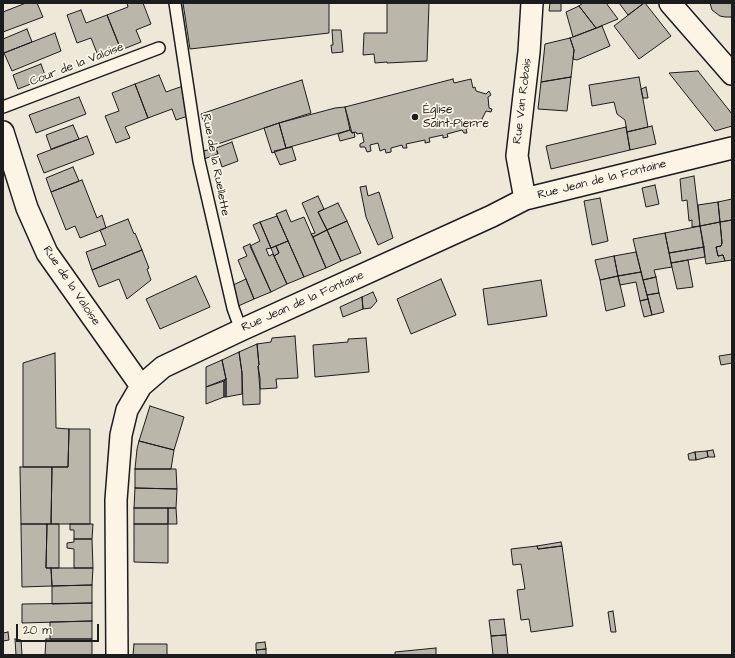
<!DOCTYPE html>
<html>
<head>
<meta charset="utf-8">
<style>
  body { margin:0 }
  #map { position:relative; width:735px; height:658px; overflow:hidden; background:#eee8d9; font-family:"Architects Daughter",sans-serif }
  canvas { display:block }
  .frame { position:absolute; inset:0; border:4px solid #1c1c1c; pointer-events:none }
  .scale { position:absolute; left:16px; top:624px; width:83px; height:18px; box-sizing:border-box; border:2px solid #1c1c1c; border-top:0; padding-left:5px; font-size:12px; line-height:14px; white-space:nowrap; color:#1c1c1c; -webkit-text-stroke:3px #fcf5e5; paint-order:stroke }
</style>
</head>
<body>
<div id="map">
<canvas width="735" height="658"></canvas>
<div class="frame"></div>
<div class="scale">20 m</div>
</div>
<script>
const ctx = document.querySelector('canvas').getContext('2d');
ctx.lineJoin = 'round';
function fill(path, color) { ctx.fillStyle = color; ctx.fill(path, 'evenodd'); }
const toPath = rows => new Path2D(rows.map(r => 'M' + r).join(''));
function strokePath(path, color, width, dash) { ctx.strokeStyle = color; ctx.lineWidth = width; ctx.lineCap = dash ? 'butt' : 'round'; ctx.setLineDash(dash || []); ctx.stroke(path); }
function write(font, color, halo, rows, align = 'center') {
  ctx.font = font + ' "Architects Daughter",sans-serif'; ctx.lineWidth = 3.5; ctx.setLineDash([]); ctx.textBaseline = 'middle'; ctx.strokeStyle = halo; ctx.fillStyle = color; for (const [text, x, y, turn = 0] of rows) {
    ctx.save(); ctx.translate(x, y); ctx.rotate((+turn || 0) * Math.PI / 180); ctx.textAlign = isNaN(turn) ? turn : align; if (halo) ctx.strokeText(text, 0, 0); ctx.fillText(text, 0, 0); ctx.restore();
  }
}
const building = toPath([
  [26,3,37,3,43,17,3,32,3,12,26,3],
  [127,3,143,3,151,24,136,30,141,42,121,50,107,15,128,7,127,3],
  [183,3,329,3,329,33,190,49,183,3],
  [387,3,429,3,427,61,387,63,387,62,375,63,374,54,363,55,364,33,387,33,387,3],
  [550,3,561,3,561,11,549,11,550,3],
  [583,3,606,3,618,19,596,28,579,6,583,3],
  [619,3,644,3,628,15,619,3],
  [644,3,645,3,671,36,639,59,614,26,644,3],
  [710,3,732,3,732,17,725,17,720,16,712,10,710,3],
  [579,6,596,28,573,37,566,12,579,6],
  [81,10,86,23,107,15,121,50,99,58,91,38,77,43,67,15,81,10],
  [602,26,610,46,577,60,573,59,574,50,570,38,602,26],
  [27,29,32,42,4,53,3,49,3,39,27,29],
  [332,30,341,30,343,52,332,53,331,45,333,45,332,30],
  [55,33,61,51,12,71,4,53,55,33],
  [570,38,574,50,571,77,541,82,545,44,570,38],
  [41,64,46,78,18,89,13,75,41,64],
  [698,71,732,114,732,126,715,131,669,73,698,71],
  [159,75,166,92,183,86,188,116,176,120,172,109,148,118,135,84,159,75],
  [571,77,567,111,538,109,541,82,571,77],
  [639,77,648,127,627,132,625,120,617,114,614,102,592,106,589,85,639,77],
  [453,79,454,83,471,79,473,88,475,87,476,91,486,94,489,91,491,95,488,97,489,108,492,109,491,112,486,111,482,119,485,123,482,125,479,122,466,129,467,133,464,133,462,130,447,134,448,137,443,138,443,135,429,138,430,142,425,143,425,140,406,144,407,148,403,148,402,145,391,148,391,152,386,153,385,149,380,151,378,143,370,145,371,151,367,152,365,147,360,147,360,144,364,142,362,133,357,134,356,132,352,133,345,107,453,79],
  [302,80,311,113,279,123,212,146,201,114,271,90,302,80],
  [135,84,148,118,125,127,130,138,116,143,105,116,119,111,112,93,135,84],
  [646,87,648,98,643,98,641,89,646,87],
  [79,97,86,114,36,133,29,115,79,97],
  [345,107,350,130,286,148,279,123,335,108,345,107],
  [279,123,286,148,272,153,264,128,279,123],
  [73,125,79,139,51,149,46,135,73,125],
  [652,126,656,144,630,150,627,132,652,126],
  [626,127,630,150,551,169,546,146,626,127],
  [350,130,352,133,354,132,355,137,340,141,338,134,350,130],
  [87,136,94,154,44,173,37,155,87,136],
  [232,142,238,161,222,167,216,148,232,142],
  [214,145,218,154,204,159,203,151,212,149,211,146,214,145],
  [292,147,296,160,280,165,274,151,292,147],
  [73,167,79,181,51,192,46,178,73,167],
  [694,176,700,226,692,227,692,220,689,221,687,200,682,201,680,179,694,176],
  [82,180,97,218,102,215,106,228,80,238,75,226,66,230,51,192,82,180],
  [655,185,659,204,646,207,642,188,655,185],
  [366,186,368,196,379,192,393,238,378,245,366,217,360,187,366,186],
  [318,196,324,209,318,212,327,230,313,237,311,234,315,233,302,203,318,196],
  [600,198,608,241,592,245,584,201,600,198],
  [732,199,732,220,720,222,718,202,732,199],
  [718,202,720,222,700,226,698,205,718,202],
  [338,203,347,221,327,230,318,212,338,203],
  [286,210,291,222,304,217,326,268,304,277,276,214,286,210],
  [277,216,288,241,271,248,260,222,277,216],
  [128,219,134,234,135,233,142,250,92,270,86,252,106,245,100,230,128,219],
  [732,220,732,260,725,261,723,255,718,256,716,247,721,246,722,243,720,222,732,220],
  [347,221,361,253,341,261,327,230,347,221],
  [260,222,271,248,266,249,269,256,273,254,287,284,271,292,250,246,260,241,253,225,260,222],
  [720,222,722,243,721,246,716,247,718,256,723,255,725,261,706,264,700,226,720,222],
  [700,226,704,247,669,253,665,233,700,226],
  [327,230,341,261,326,268,313,237,327,230],
  [665,233,672,267,654,270,656,277,643,280,633,239,665,233],
  [288,241,304,277,287,284,274,256,279,253,276,246,288,241],
  [250,244,271,292,254,299,238,260,247,256,243,247,250,244],
  [276,246,279,253,274,256,271,248,276,246],
  [704,247,705,257,671,263,669,253,704,247],
  [142,250,149,268,147,269,151,280,127,299,119,279,99,287,92,270,142,250],
  [636,252,641,272,618,276,614,256,636,252],
  [614,256,618,276,600,280,595,260,614,256],
  [688,260,693,287,677,289,671,263,688,260],
  [641,272,648,299,640,301,636,282,620,285,618,276,641,272],
  [196,276,210,307,160,329,146,299,196,276],
  [618,276,625,306,606,311,600,280,618,276],
  [656,277,659,293,647,295,643,280,656,277],
  [246,279,254,299,236,307,231,286,246,279],
  [441,279,456,315,411,334,397,299,441,279],
  [541,280,547,316,488,325,483,289,541,280],
  [373,292,377,301,371,308,363,309,362,297,373,292],
  [659,293,664,312,652,315,647,295,659,293],
  [362,297,363,309,343,317,340,307,362,297],
  [648,299,652,315,644,317,640,301,648,299],
  [295,336,298,378,276,379,277,388,260,389,258,366,259,365,257,344,271,342,272,338,295,336],
  [366,338,369,372,315,377,313,345,348,342,348,339,366,338],
  [257,344,259,365,258,366,260,378,260,404,243,405,242,373,239,352,257,344],
  [239,352,242,373,242,394,226,397,226,379,222,360,239,352],
  [55,353,56,428,69,429,68,467,23,467,23,363,55,353],
  [732,354,732,363,721,365,719,356,732,354],
  [222,360,226,379,206,387,206,367,222,360],
  [226,379,226,397,224,397,224,381,226,379],
  [224,381,224,397,206,404,206,387,224,381],
  [150,406,184,417,174,450,139,441,150,406],
  [69,429,90,429,90,524,51,524,52,467,68,467,69,429],
  [139,441,174,450,171,469,135,469,137,449,139,441],
  [713,450,715,457,708,457,707,451,713,450],
  [707,451,708,457,696,460,695,452,707,451],
  [695,452,696,460,689,460,688,454,695,452],
  [20,467,52,467,51,524,21,524,20,467],
  [135,469,176,469,177,489,135,488,135,469],
  [135,488,177,489,176,508,134,508,135,488],
  [134,508,168,508,168,524,134,524,134,508],
  [168,508,176,508,177,524,168,524,168,508],
  [21,524,47,524,46,568,51,568,52,586,22,587,21,524],
  [47,524,59,524,59,568,46,568,47,524],
  [70,524,93,524,92,539,74,539,74,530,70,530,70,524],
  [134,524,168,524,168,563,134,562,134,524],
  [74,539,92,539,93,568,74,568,74,549,67,548,67,543,74,542,74,539],
  [561,542,562,546,538,549,537,546,561,542],
  [537,546,538,549,562,546,573,626,531,632,529,619,521,620,517,590,525,589,521,564,513,565,511,549,537,546],
  [51,568,93,568,92,585,52,586,51,568],
  [92,585,92,603,52,604,52,586,92,585],
  [92,603,92,621,22,623,22,604,92,603],
  [613,611,616,632,611,632,608,612,613,611],
  [504,619,506,635,491,636,489,620,504,619],
  [92,621,92,639,50,639,50,622,92,621],
  [8,632,9,640,3,641,3,633,8,632],
  [506,635,508,655,493,655,491,636,506,635],
  [15,639,21,640,22,655,16,655,15,639],
  [46,639,92,639,92,655,45,655,46,639],
  [265,642,266,649,256,650,256,643,265,642],
  [134,644,167,644,167,655,133,655,134,644],
  [436,648,436,655,395,655,395,652,436,648],
  [266,649,266,655,257,655,256,650,266,649]
]);
fill(building, '#bab6aa');
strokePath(building, '#1c1c1c', 1);
const lane = toPath([
  [175,3,199,161,233,308,241,330],
  [3,107,159,48]
]);
const street = toPath([
  [670,3,732,74],
  [3,132,27,208,47,253,141,386],
  [525,199,517,156,529,52,532,3],
  [117,655,116,500,121,435,127,410,141,386,163,367,241,330,492,216,525,199,732,148]
]);
strokePath(lane, '#1c1c1c', 14);
strokePath(street, '#1c1c1c', 24);
strokePath(lane, '#fcf5e5', 11);
strokePath(street, '#fcf5e5', 21);
for (const [x, y, r, color] of [
  [415,117,4,"#1c1c1c"]
]) { const dot = new Path2D(); dot.arc(x, y, r, 0, 2 * Math.PI); ctx.fillStyle = color; ctx.fill(dot); strokePath(dot, '#fcf5e5', 1.5); }
write('12px', '#1c1c1c', '#fcf5e5', [
  ["Cour de la Valoise",77,65,-21],
  ["Rue Van Robais",523,101,-83],
  ["Rue de la Ruellette",215,165,79],
  ["Rue Jean de la Fontaine",602,180,-14],
  ["Rue de la Valoise",71,286,56],
  ["Rue Jean de la Fontaine",303,302,-24]
]);
write('12px', '#1c1c1c', '#fcf5e5', [
  ["Église",423,110],
  ["Saint-Pierre",423,124]
], 'left');
</script>
</body>
</html>
